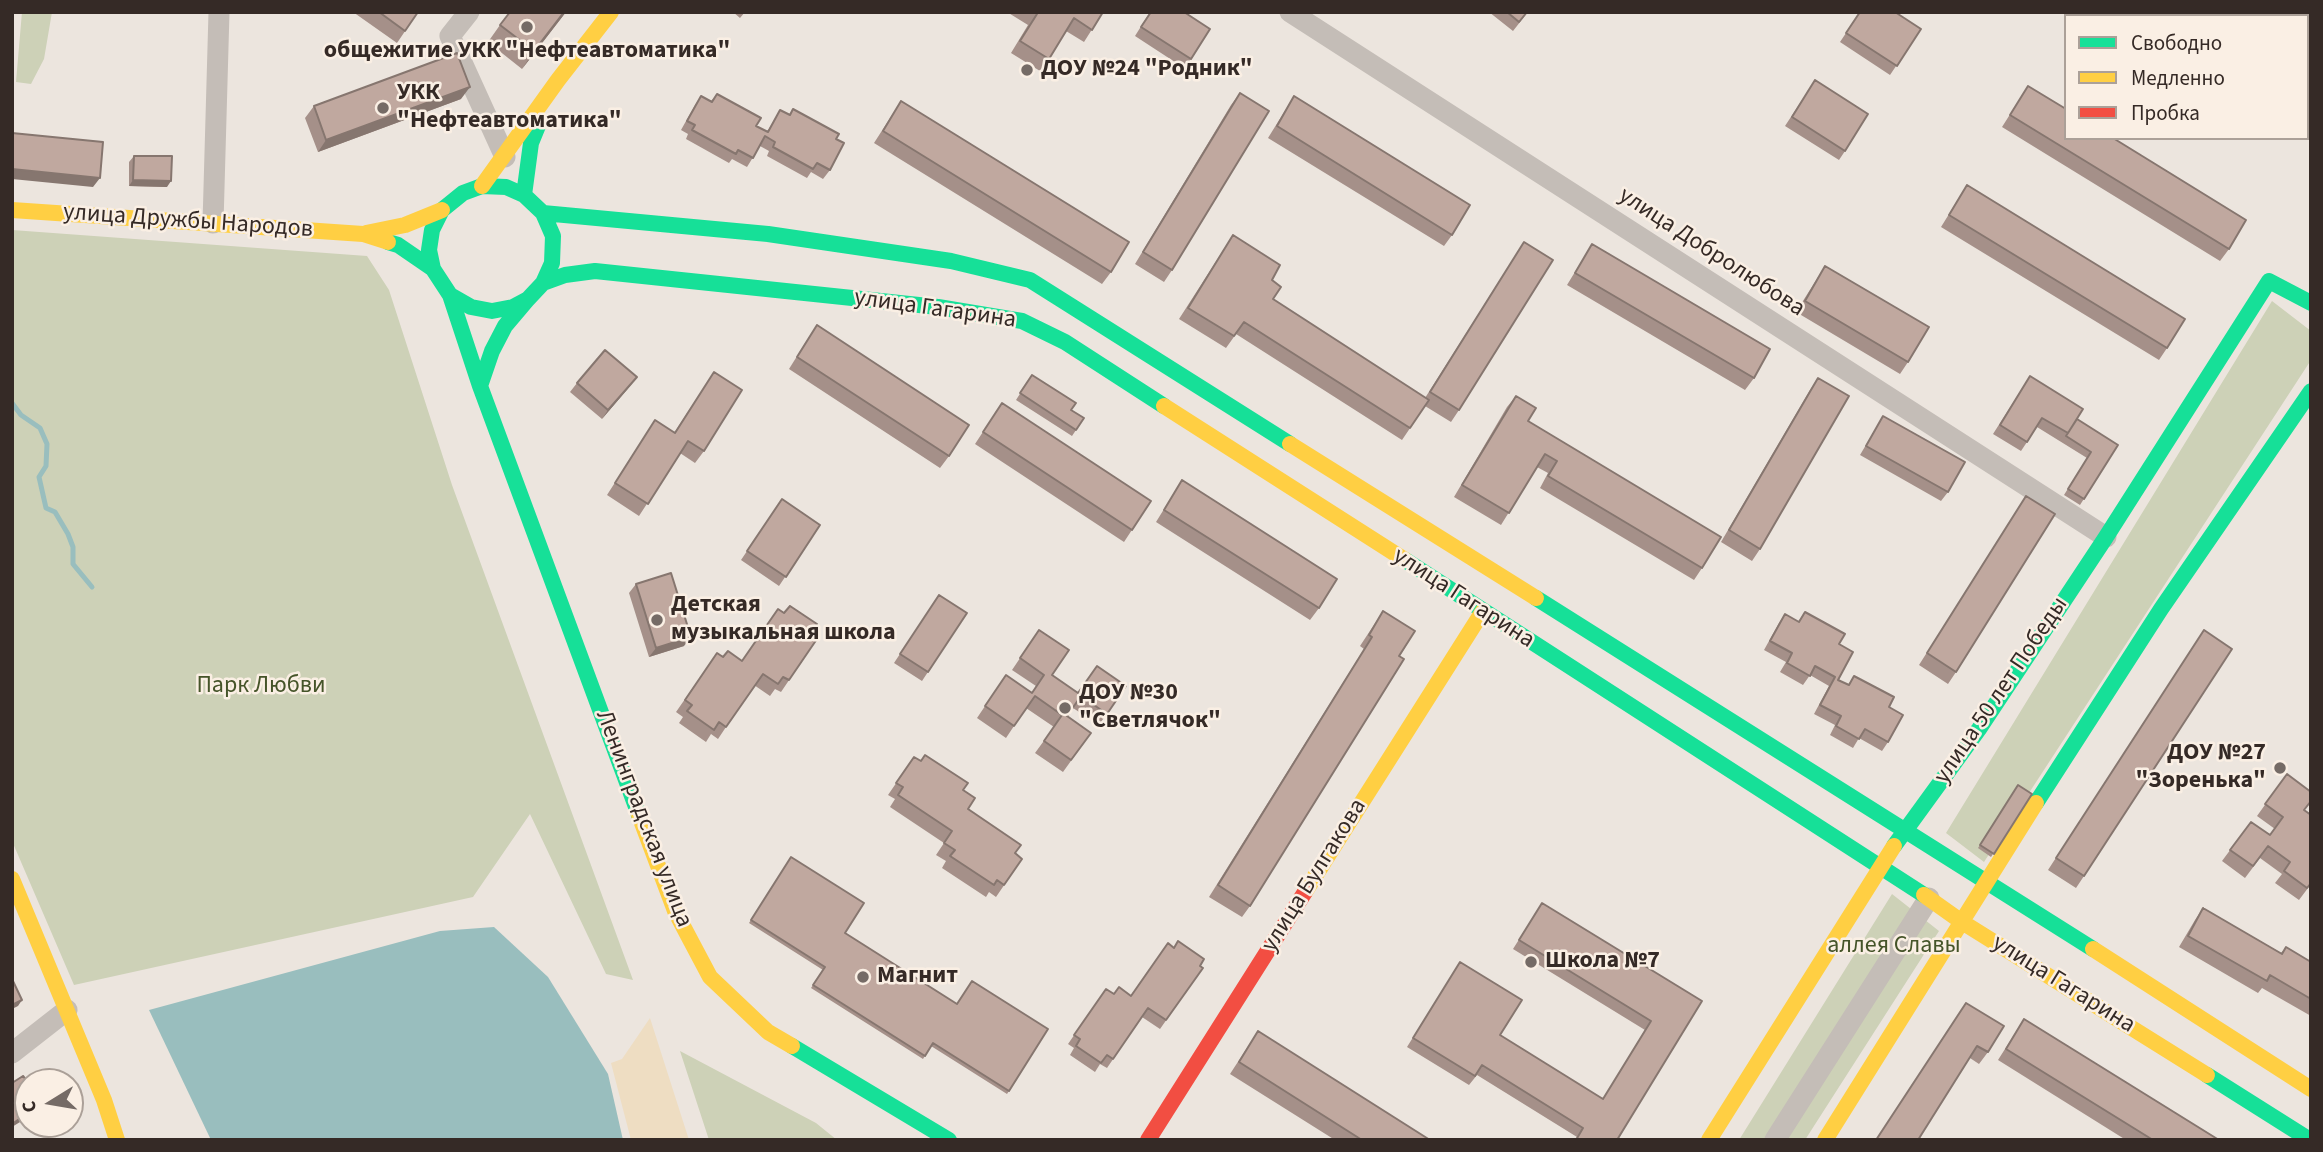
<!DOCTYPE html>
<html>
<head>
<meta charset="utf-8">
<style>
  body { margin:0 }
  #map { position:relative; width:2323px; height:1152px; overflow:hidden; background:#ece5de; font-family:"Source Sans 3",sans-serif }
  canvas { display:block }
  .frame { position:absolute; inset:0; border:14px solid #352a26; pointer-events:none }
  .legend { position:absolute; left:2064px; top:14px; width:245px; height:126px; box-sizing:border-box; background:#faefe4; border:2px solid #aba098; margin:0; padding:9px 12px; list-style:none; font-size:21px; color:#352a26 }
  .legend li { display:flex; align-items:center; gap:14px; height:35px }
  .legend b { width:35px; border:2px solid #aba098 }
  .north { position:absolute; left:14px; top:1068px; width:70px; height:70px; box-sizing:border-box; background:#faefe4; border:2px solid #aba098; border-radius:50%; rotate:259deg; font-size:19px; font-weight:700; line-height:28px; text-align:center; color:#352a26 }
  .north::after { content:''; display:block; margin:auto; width:24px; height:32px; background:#756b66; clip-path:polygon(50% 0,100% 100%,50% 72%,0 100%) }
</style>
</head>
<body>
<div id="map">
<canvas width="2323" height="1152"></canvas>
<div class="frame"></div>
<ul class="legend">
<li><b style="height:9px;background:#16e098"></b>Свободно</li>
<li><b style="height:9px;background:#ffcf43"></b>Медленно</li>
<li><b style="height:9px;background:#f24e42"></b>Пробка</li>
</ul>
<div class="north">С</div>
</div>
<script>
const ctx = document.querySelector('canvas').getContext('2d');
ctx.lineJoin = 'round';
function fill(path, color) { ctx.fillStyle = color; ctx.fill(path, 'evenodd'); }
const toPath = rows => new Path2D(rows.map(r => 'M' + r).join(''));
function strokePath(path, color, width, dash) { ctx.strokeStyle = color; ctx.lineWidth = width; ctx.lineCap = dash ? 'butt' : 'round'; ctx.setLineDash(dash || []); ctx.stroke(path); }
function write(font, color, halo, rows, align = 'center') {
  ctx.font = font + ' "Source Sans 3",sans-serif'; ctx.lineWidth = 5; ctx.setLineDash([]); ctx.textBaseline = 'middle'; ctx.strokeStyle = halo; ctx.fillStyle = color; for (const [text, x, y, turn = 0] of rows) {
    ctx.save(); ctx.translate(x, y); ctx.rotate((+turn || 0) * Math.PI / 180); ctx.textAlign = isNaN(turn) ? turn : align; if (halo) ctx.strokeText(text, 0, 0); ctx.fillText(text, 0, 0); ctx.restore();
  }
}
fill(toPath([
  [22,12,52,12,44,59,31,84,16,82],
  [12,230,367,256,389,290,452,485,633,980,606,974,530,814,473,897,74,985,12,841],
  [2272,301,2311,331,2311,360,1984,862,1946,833],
  [1892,894,1939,931,1805,1140,1739,1140],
  [680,1051,816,1123,837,1140,709,1140]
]), '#cdd1b7');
fill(toPath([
  [650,1018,689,1140,631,1140,611,1063,622,1059]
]), '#eeddc2');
fill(toPath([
  [494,927,548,977,608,1074,623,1140,211,1140,149,1010,440,931]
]), '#99bebe');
strokePath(toPath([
  [12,403,21,415,40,428,47,444,46,466,39,477,46,508,55,512,68,534,73,547,73,564,92,587]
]), '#99bebe', 5);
strokePath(toPath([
  [469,12,450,36,505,157],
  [1290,12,2106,537],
  [213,223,219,12],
  [12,1053,67,1010],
  [1775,1140,1929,898]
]), '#c4bdb7', 21);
strokePath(toPath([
  [524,195,531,143,540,121],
  [543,213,768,234,951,261,1030,280,1290,444],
  [388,242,398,245,433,269,450,295,471,307,492,311,513,307,528,299,543,283,552,263,553,236,543,213,524,195,506,187,482,186,463,193,442,210,432,230,429,250,433,269],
  [543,283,565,275,595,271,938,307,1022,321,1065,342,1164,406],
  [450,295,480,386,639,815],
  [480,386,492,351,505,326,527,300],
  [1405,560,1924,895],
  [1536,598,2093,949],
  [2036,803,2161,609,2311,391],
  [1894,846,1979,729,2106,537,2269,281,2311,303],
  [792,1046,949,1140],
  [2207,1075,2310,1140]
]), '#16e098', 16);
strokePath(toPath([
  [482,186,558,80,611,12],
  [12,210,363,234,388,242],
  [366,233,405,225,442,210],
  [1164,406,1405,560],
  [1290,444,1536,598],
  [639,815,675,911,710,977,768,1032,792,1046],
  [12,879,104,1100,117,1140],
  [1305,892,1483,611],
  [1924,895,1962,922,2207,1075],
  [2093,949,2311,1089],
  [1709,1140,1894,846],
  [1825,1140,2036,803]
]), '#ffcf43', 16);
strokePath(toPath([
  [1148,1140,1305,892]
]), '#f24e42', 16);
fill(toPath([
  [353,12,418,12,397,43],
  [566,12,522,69,488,42,500,25],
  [733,12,745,12,740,18],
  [1007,12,1103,12,1084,42,1066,31,1040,71,1011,53,1028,25],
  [1150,12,1191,59,1184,68,1135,36],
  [1489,12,1528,12,1513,31],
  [1860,12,1921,29,1890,75,1840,42],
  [2261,12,2311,12,2311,55,2307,52,2307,16,2265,16],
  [1815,80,1845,151,1839,160,1785,126],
  [2028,86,2229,249,2220,261,2002,127],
  [1240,93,1172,270,1164,282,1135,264,1231,105],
  [717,94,756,126,767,132,780,110,789,115,793,109,836,139,830,170,823,179,811,172,807,178,767,156,769,151,760,146,747,167,732,159,729,163,686,139,688,134,681,130,695,105,701,96,711,101],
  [1294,96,1452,235,1444,246,1268,138],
  [461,99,318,152,305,118,314,106],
  [901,101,1111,272,1102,284,874,143],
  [134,156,167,187,129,186,129,162],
  [1967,185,2167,348,2159,360,1941,227],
  [1233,235,1272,280,1273,299,1425,398,1524,242,1459,410,1451,422,1425,406,1402,440,1236,334,1226,348,1179,319],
  [1592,244,1754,378,1745,390,1567,285],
  [1825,266,1908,362,1900,374,1796,312],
  [809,337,949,456,940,468,789,369],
  [714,372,704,451,695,463,680,453,639,516,607,495,655,420,674,433],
  [1032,375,1071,410,1084,418,1072,436,1016,400],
  [2030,376,2077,419,2118,445,2080,505,2064,495,2087,458,2037,427,2021,451,1993,434],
  [1818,378,1760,549,1752,561,1721,542,1810,390],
  [577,383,630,386,602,419,570,392],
  [1516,396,1528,421,1702,568,1694,580,1540,488,1548,473,1537,467,1501,525,1454,497,1507,407],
  [1002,403,1151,501,1124,542,975,444],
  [1883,416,1948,492,1941,501,1860,455],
  [1182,480,1319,608,1310,620,1156,522],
  [2026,496,1956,672,1948,684,1919,665],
  [782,499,820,525,779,586,741,560],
  [636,584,684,646,649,657,629,593],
  [939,595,967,613,922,681,894,663],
  [1383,611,1415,631,1250,906,1242,917,1209,897,1364,649,1360,646],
  [1805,612,1839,644,1838,680,1848,685,1854,676,1889,707,1888,742,1882,751,1859,738,1853,748,1830,735,1835,725,1814,714,1829,686,1810,675,1803,685,1780,672,1786,662,1764,650,1779,623,1785,614,1798,622],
  [1039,630,1052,675,1078,693,1126,686,1099,725,1073,708,1067,716,1091,733,1063,772,1035,753,1054,727,1026,708,1006,738,977,718,1006,675,1032,693,1036,686,1012,670],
  [2204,630,2084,876,2076,888,2048,870],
  [812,632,819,636,781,692,775,689,770,696,754,685,718,739,711,734,706,742,679,723,683,717,676,712,717,653,723,657,742,661],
  [914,757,963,790,968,809,1015,853,1022,859,996,897,989,892,986,897,942,868,946,861,936,855,944,843,890,807,895,799,888,795],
  [2287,774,2304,810,2311,884,2299,900,2275,883,2282,874,2260,858,2245,878,2222,861,2251,822,2270,835,2275,829,2257,816],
  [2018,785,2032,794,1991,857,1978,848],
  [791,857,845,933,1009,1091,1007,1094,931,1046,923,1059,811,988,823,970,749,923],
  [1542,903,1702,1001,1617,1140,1575,1140,1577,1137,1477,1075,1469,1085,1407,1047,1460,962,1500,1035,1603,1099,1645,1030,1513,949],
  [2203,908,2281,953,2286,947,2311,962,2311,1016,2262,988,2258,993,2179,947,2195,920],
  [1200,966,1203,968,1160,1029,1142,1017,1107,1068,1100,1064,1095,1072,1070,1055,1074,1048,1068,1044,1106,989,1114,994,1131,996],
  [1957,1015,1988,1052,1979,1064,1970,1058],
  [2024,1019,2219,1140,2126,1140,1998,1060],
  [1258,1031,1430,1140,1335,1140,1230,1074]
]), '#a59089');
fill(toPath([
  [564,12,566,12,522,69,534,51],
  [470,87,461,99,318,152,326,140],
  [12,169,100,178,93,187,12,179],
  [133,180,171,181,167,187,129,186],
  [637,377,630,386,602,419,608,410],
  [691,637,684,646,649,657,656,648],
  [22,1000,18,1006,12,1009,12,1005],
  [28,1113,28,1117,12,1127,12,1124]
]), '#86766f');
const building = toPath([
  [379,12,418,12,405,31,379,12],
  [510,12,564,12,534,51,500,25,510,12],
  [1034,12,1103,12,1092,30,1074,18,1049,59,1020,41,1037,14,1034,12],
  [1151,12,1184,12,1210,29,1191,59,1141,27,1151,12],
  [1507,12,1527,12,1519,22,1507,12],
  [1860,12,1895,12,1921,29,1897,66,1846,33,1860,12],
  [2283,12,2311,12,2311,36,2307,33,2307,16,2287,16,2283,12],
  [457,53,470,87,326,140,314,106,457,53],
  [1815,80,1868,114,1845,151,1792,117,1815,80],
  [2028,86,2066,109,2066,138,2113,138,2246,220,2229,249,2010,115,2028,86],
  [1240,93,1269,111,1172,270,1143,252,1240,93],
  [717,94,761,118,756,126,768,132,780,110,790,115,793,109,839,134,836,139,844,143,830,170,817,163,813,169,773,147,775,142,765,136,753,158,738,150,736,154,692,130,695,125,687,121,701,96,712,102,717,94],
  [1294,96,1470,205,1452,235,1277,126,1294,96],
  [901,101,1129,242,1111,272,883,131,901,101],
  [12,133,103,142,100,178,12,169,12,133],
  [134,156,172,156,171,181,133,180,134,156],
  [1967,185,2185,319,2167,348,1949,215,1967,185],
  [1233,235,1280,265,1272,280,1281,287,1273,299,1429,400,1410,428,1244,322,1234,336,1188,308,1233,235],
  [1524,242,1553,260,1459,410,1430,392,1524,242],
  [1592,244,1770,349,1754,378,1575,273,1592,244],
  [1825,266,1929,327,1908,362,1805,301,1825,266],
  [817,325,969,425,949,456,797,357,817,325],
  [605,350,637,377,608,410,577,383,605,350],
  [714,372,742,390,704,451,688,441,648,504,615,483,655,420,675,433,714,372],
  [1032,375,1076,403,1071,410,1084,418,1076,430,1020,393,1032,375],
  [2030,376,2083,409,2068,433,2042,418,2027,442,2000,425,2030,376],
  [1818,378,1849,396,1760,549,1729,530,1818,378],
  [1516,396,1536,408,1528,421,1721,537,1702,568,1548,476,1557,461,1545,454,1509,513,1462,485,1516,396],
  [1002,403,1151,501,1132,530,983,432,1002,403],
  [1883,416,1965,462,1948,492,1866,446,1883,416],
  [2077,419,2118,445,2084,499,2068,489,2091,452,2066,436,2077,419],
  [1182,480,1337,579,1319,608,1164,510,1182,480],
  [2026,496,2055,514,1956,672,1927,653,2026,496],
  [782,499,820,525,786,577,747,551,782,499],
  [671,573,691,637,656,648,636,584,671,573],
  [939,595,967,613,928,672,900,654,939,595],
  [790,606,817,624,812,632,819,636,789,680,783,677,778,684,763,674,726,727,719,722,714,730,687,711,692,705,685,700,717,653,723,657,728,651,742,661,778,609,784,613,790,606],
  [1383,611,1415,631,1399,656,1404,659,1250,906,1218,885,1372,637,1369,635,1383,611],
  [1805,612,1845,634,1839,644,1853,652,1838,680,1849,685,1854,676,1894,697,1889,707,1903,715,1888,742,1865,729,1859,739,1836,726,1841,716,1820,705,1835,677,1815,666,1810,676,1787,663,1792,653,1770,641,1785,614,1799,622,1805,612],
  [1039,630,1069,650,1052,675,1078,693,1097,666,1126,686,1107,714,1081,696,1067,716,1091,733,1071,760,1044,741,1062,715,1035,696,1014,726,985,706,1006,675,1032,693,1044,675,1020,658,1039,630],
  [2204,630,2232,649,2084,876,2056,858,2204,630],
  [925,755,968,783,963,790,975,798,968,809,1021,845,1015,853,1022,859,1004,885,997,880,994,885,950,856,955,850,944,843,952,831,898,795,903,787,896,783,914,757,921,761,925,755],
  [2287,774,2311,792,2311,801,2304,810,2311,815,2311,883,2307,888,2284,871,2290,862,2268,846,2253,866,2230,850,2251,822,2270,835,2283,817,2265,804,2287,774],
  [2018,785,2032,794,1994,854,1980,845,2018,785],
  [791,857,864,903,845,933,957,1004,972,981,1048,1029,1009,1091,933,1043,925,1056,813,985,825,967,751,920,791,857],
  [1542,903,1702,1001,1617,1140,1576,1140,1583,1128,1482,1065,1475,1076,1413,1038,1460,962,1522,1000,1500,1035,1603,1099,1651,1021,1519,940,1542,903],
  [2203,908,2282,954,2286,947,2311,962,2311,999,2270,975,2267,981,2188,936,2203,908],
  [1178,941,1204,959,1200,966,1203,968,1166,1020,1148,1008,1113,1059,1107,1055,1101,1063,1076,1046,1080,1039,1074,1035,1106,989,1114,994,1119,987,1131,996,1168,943,1174,948,1178,941],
  [12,979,22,1000,12,1005,12,979],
  [1966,1003,2004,1026,1988,1052,1977,1046,1918,1140,1876,1140,1966,1003],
  [2024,1019,2219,1140,2153,1140,2006,1049,2024,1019],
  [1258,1031,1430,1140,1362,1140,1239,1062,1258,1031],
  [23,1076,28,1082,28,1113,12,1124,12,1083,23,1076]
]);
fill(building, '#c0a89f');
strokePath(building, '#86766f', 2);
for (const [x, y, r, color] of [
  [527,27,7,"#756b66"],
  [1027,70,7,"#756b66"],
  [383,108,7,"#756b66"],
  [657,620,7,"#756b66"],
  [1065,708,7,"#756b66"],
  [2280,768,7,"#756b66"],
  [1531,962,7,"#756b66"],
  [863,977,7,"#756b66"]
]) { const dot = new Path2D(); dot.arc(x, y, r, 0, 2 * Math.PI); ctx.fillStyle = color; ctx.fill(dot); strokePath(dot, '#faefe4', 2.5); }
write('bold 24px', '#352a26', '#faefe4', [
  ["общежитие УКК \"Нефтеавтоматика\"",527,52,"center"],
  ["ДОУ №24 \"Родник\"",1041,70],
  ["УКК",397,94],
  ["\"Нефтеавтоматика\"",397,122],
  ["Детская",671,606],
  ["музыкальная школа",671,634],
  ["ДОУ №30",1079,694],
  ["\"Светлячок\"",1079,722],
  ["ДОУ №27",2266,754,"right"],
  ["\"Зоренька\"",2266,782,"right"],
  ["Школа №7",1545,962],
  ["Магнит",877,977]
], 'left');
write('24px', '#352a26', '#faefe4', [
  ["улица Дружбы Народов",188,222,4],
  ["улица Добролюбова",1711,253,33],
  ["улица Гагарина",935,310,8],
  ["улица Гагарина",1463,599,33],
  ["улица 50 лет Победы",2002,691,-56],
  ["Ленинградская улица",643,819,69],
  ["улица Булгакова",1315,876,-58],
  ["улица Гагарина",2063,985,32]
]);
write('24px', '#455429', '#faefe4', [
  ["Парк Любви",261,687],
  ["аллея Славы",1894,947]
]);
</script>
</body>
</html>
